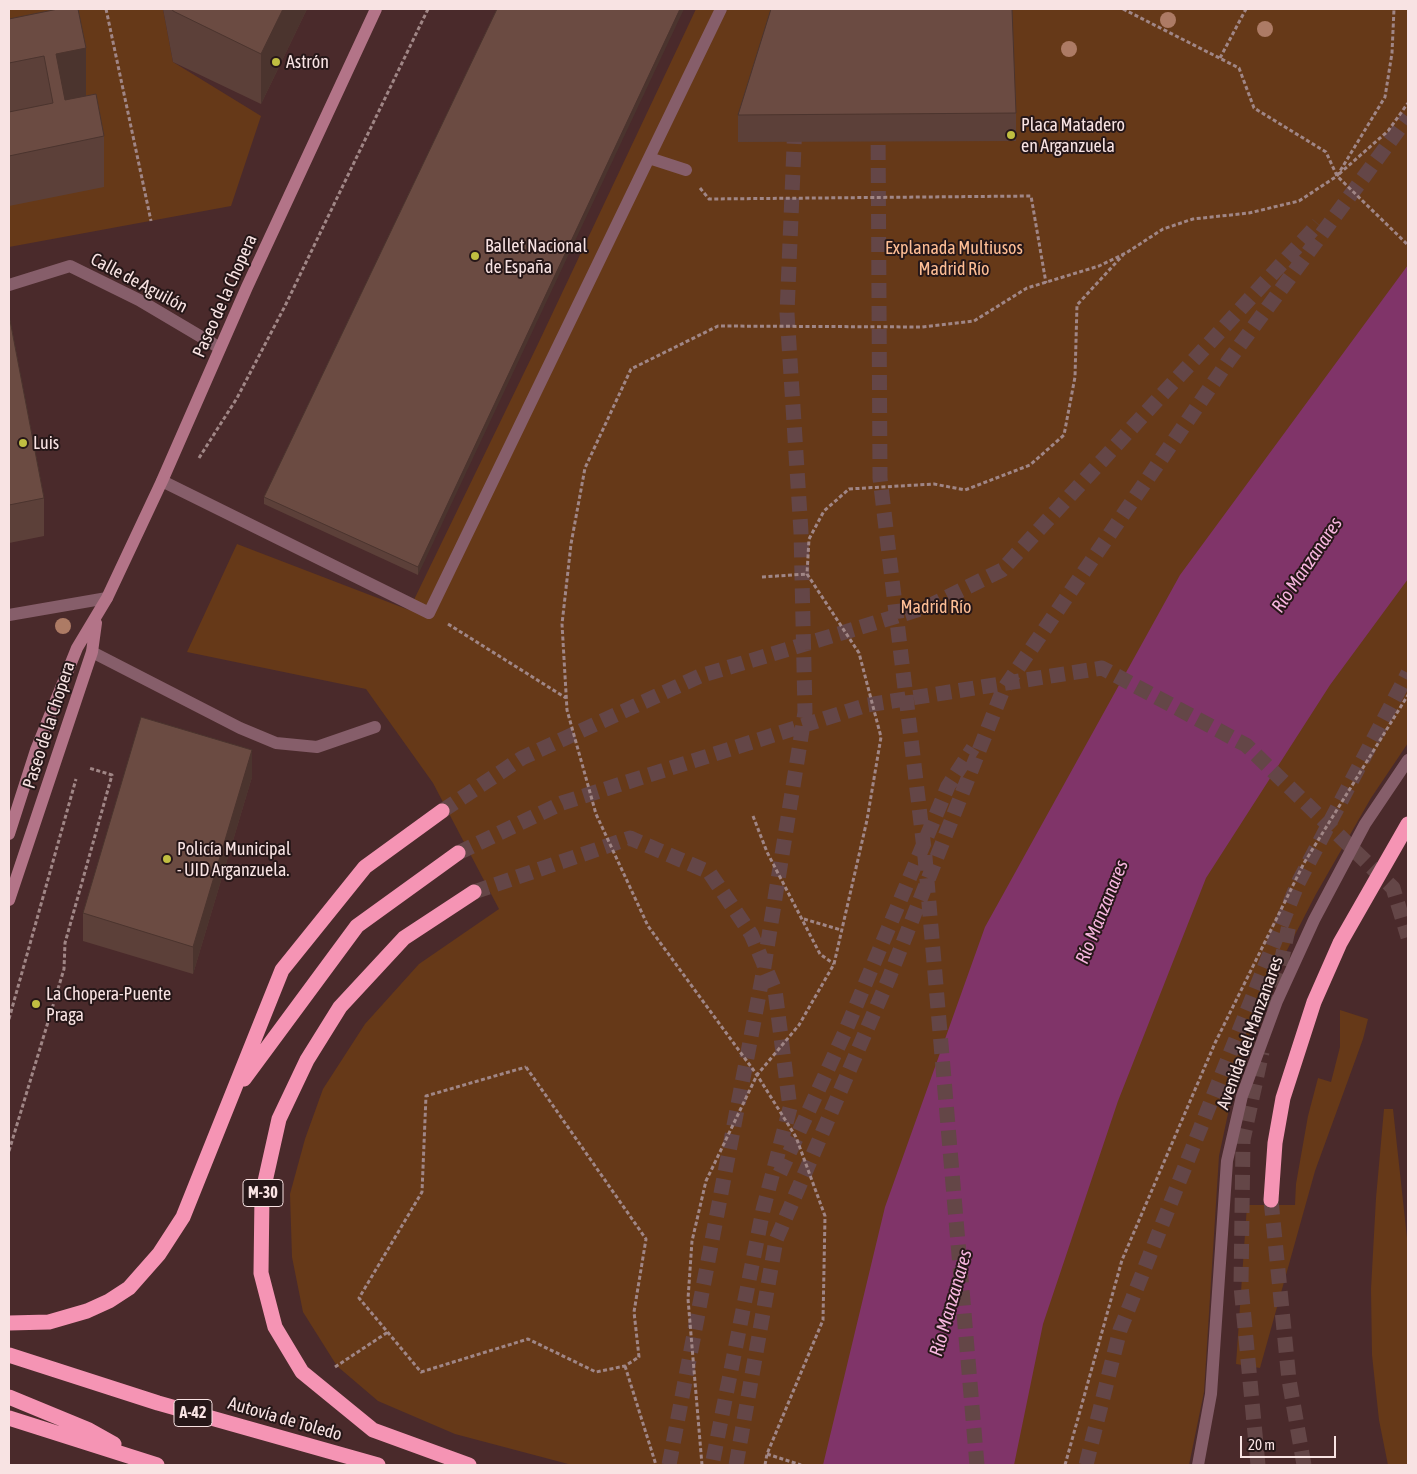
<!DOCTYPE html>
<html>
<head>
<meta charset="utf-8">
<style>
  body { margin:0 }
  #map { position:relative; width:1417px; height:1474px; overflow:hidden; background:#4a2a2b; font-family:"Asap Condensed",sans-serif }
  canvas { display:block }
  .frame { position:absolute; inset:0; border:10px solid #f8e3e3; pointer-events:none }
  .scale { position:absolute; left:1240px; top:1436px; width:96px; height:22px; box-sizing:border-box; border:2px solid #f8e3e3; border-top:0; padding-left:6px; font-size:15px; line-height:18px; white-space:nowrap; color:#f8e3e3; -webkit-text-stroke:4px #261718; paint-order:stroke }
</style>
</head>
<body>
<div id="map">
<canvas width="1417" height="1474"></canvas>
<div class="frame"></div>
<div class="scale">20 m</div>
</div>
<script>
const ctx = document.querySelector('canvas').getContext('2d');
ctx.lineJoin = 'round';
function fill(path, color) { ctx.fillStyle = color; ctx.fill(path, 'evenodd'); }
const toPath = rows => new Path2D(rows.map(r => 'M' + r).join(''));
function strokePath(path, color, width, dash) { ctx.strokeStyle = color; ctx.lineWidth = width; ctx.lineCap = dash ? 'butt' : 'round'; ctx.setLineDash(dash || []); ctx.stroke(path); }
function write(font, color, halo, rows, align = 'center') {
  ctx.font = font + ' "Asap Condensed",sans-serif'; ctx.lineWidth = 4; ctx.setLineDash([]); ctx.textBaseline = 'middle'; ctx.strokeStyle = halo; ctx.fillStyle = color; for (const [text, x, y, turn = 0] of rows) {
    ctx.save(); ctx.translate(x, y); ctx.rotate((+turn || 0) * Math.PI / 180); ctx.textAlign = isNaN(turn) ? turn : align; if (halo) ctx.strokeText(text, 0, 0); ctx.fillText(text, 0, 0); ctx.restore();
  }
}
fill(toPath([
  [9,9,163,9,173,62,261,116,231,206,9,247],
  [696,9,1408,9,1408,743,1371,798,1316,894,1285,954,1253,1023,1233,1090,1219,1156,1204,1392,1189,1465,572,1465,455,1434,378,1401,337,1366,303,1312,292,1257,290,1194,305,1139,323,1089,365,1024,419,964,499,909,433,783,366,689,187,652,237,544,409,610,537,346],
  [1340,1010,1368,1019,1363,1039,1315,1171,1260,1368,1236,1364,1247,1205,1295,1205,1296,1184,1308,1116,1318,1078,1331,1082,1340,1047],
  [1384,1109,1393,1109,1408,1247,1408,1465,1388,1465,1379,1420,1372,1355,1371,1289,1376,1198]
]), '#663918');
fill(toPath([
  [1408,265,1408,579,1330,685,1206,878,1118,1101,1043,1324,1014,1465,823,1465,885,1207,985,927,1180,575]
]), '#803469');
strokePath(toPath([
  [878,122,880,478,925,857,977,1465],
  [442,811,522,758,700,676,927,607,1002,570,1318,224],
  [458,853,562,803,867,705,1102,668,1246,745,1393,888,1408,937],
  [474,892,630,838,709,872,751,934,775,990,790,1108,763,1210,712,1465],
  [1271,1010,1289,925],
  [780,1173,845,1032,948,786,973,748],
  [1271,1200,1289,1380,1304,1465],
  [669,1465,762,979,805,712,801,532,787,313,795,123],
  [736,1465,776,1240,889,978,1003,690,1229,360,1408,117],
  [1086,1465,1120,1330,1298,883,1408,673],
  [1258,1465,1241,1286,1243,1140,1262,1052]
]), '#644647', 15, [15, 8]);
strokePath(toPath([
  [106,9,151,221],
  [1123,9,1239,68,1254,108,1326,152,1337,176,1408,245],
  [1220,58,1246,9],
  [1339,174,1388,131,1408,103],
  [700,188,709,199,1031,196,1046,283],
  [199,458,237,398,285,306,428,9],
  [762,577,807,574],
  [448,624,566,698],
  [753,816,767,852,820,954,834,964],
  [804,919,841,930],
  [9,1019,76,779],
  [526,1067,646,1239,634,1312,639,1357,625,1366,596,1372,528,1339,421,1372,359,1298,422,1192,426,1096,526,1067],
  [9,1151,64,969,65,943,112,775,89,768],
  [625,1366,656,1465],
  [335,1367,388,1332],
  [767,1454,801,1465],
  [702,1465,688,1299,692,1241,706,1181,757,1075,799,1025,834,964,867,820,881,737,859,653,807,574,809,539,824,511,849,489,934,484,965,490,1030,465,1064,435,1075,377,1077,305,1123,255],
  [765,1465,767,1454,823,1320,825,1216,796,1137,757,1075,648,926,596,814,567,710,562,624,571,544,585,468,631,369,718,326,922,327,974,321,1027,288,1099,266,1126,253,1163,229,1193,219,1249,213,1299,201,1337,176,1385,97,1392,53,1394,9],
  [1065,1465,1122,1260,1215,1043,1304,863,1408,695]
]), '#a08686', 3, [4, 2.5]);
strokePath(toPath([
  [92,652,240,728,276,743,317,747,375,727]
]), '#865e6a', 12);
strokePath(toPath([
  [649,158,686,170],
  [9,285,70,266,139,300,220,348],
  [162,481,429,613,721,9],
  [9,615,107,598],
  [1198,1465,1211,1394,1227,1161,1242,1096,1277,1001,1314,920,1365,824,1408,760]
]), '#865e6a', 12);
strokePath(toPath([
  [9,834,36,750,77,648,107,598,162,481,247,287,376,9],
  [9,900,92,652,96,623]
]), '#b37488', 12);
strokePath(toPath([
  [244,1079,357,926,458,853],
  [1271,1200,1275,1143,1283,1098,1314,1002,1340,943,1408,824],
  [9,1323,49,1322,87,1311,109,1301,129,1288,159,1254,183,1217,282,970,365,867,442,811],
  [9,1355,158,1403,378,1465],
  [9,1397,89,1430,114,1444],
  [9,1418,157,1465],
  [469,1465,373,1430,302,1372,275,1327,261,1273,262,1195,279,1119,307,1060,340,1007,404,938,474,892]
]), '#f594b4', 15);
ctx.fillStyle = '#ad7b65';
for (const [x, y] of [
  [1168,20],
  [1265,29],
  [1069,49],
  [63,626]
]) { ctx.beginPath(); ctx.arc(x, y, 8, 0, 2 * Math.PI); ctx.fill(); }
fill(toPath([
  [163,9,307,9,261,104,173,62],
  [497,9,418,575,264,504,264,497],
  [9,19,86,96,104,136,104,187,9,206],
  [1016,113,1016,141,738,142,738,115],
  [9,315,44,498,44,536,9,543],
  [252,777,193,974,83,941,83,913]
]), '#5c4039');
fill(toPath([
  [283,9,307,9,261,104,261,54],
  [680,9,684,9,418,575,418,567],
  [86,48,86,99,56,105,56,54],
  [252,750,252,777,193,974,193,947]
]), '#4b342e');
const building = toPath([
  [58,9,78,9,86,48,56,54,65,100,96,94,104,136,9,156,9,112,53,103,44,56,9,63,9,19,58,9],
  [172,9,283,9,261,54,173,11,172,9],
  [497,9,680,9,418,567,264,497,497,9],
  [771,9,1012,9,1016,113,738,115,771,9],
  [9,315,44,498,9,505,9,315],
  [141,717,252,750,193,947,83,913,141,717]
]);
fill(building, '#6b4b42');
strokePath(building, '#4b342e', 1);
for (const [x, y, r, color] of [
  [276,62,5,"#c0be41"],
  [1011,135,5,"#c0be41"],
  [475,256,5,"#c0be41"],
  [23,443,5,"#c0be41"],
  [167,859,5,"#c0be41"],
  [36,1004,5,"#c0be41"]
]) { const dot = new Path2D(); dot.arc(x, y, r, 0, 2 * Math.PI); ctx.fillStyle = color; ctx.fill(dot); strokePath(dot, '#261718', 2); }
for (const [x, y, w] of [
  [263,1193,40],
  [193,1413,38]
]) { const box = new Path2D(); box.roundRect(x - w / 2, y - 13.5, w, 27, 4); ctx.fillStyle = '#261718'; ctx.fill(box); strokePath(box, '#f8e3e3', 1); }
write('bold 16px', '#f8e3e3', null, [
  ["M-30",263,1193],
  ["A-42",193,1413]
]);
write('18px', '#f8e3e3', '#261718', [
  ["Astrón",286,62],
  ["Placa Matadero",1021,125],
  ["en Arganzuela",1021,146],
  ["Ballet Nacional",485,246],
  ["de España",485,267],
  ["Luis",33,443],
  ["Policía Municipal",177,849],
  ["- UID Arganzuela.",177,870],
  ["La Chopera-Puente",46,994],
  ["Praga",46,1015]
], 'left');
write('18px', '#febe95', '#261718', [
  ["Explanada Multiusos",954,248],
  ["Madrid Río",954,269],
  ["Madrid Río",936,607]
]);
write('18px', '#f8e3e3', '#261718', [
  ["Calle de Aguilón",139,283,28],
  ["Paseo de la Chopera",225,296,-66],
  ["Paseo de la Chopera",49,725,-72],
  ["Avenida del Manzanares",1250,1033,-70],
  ["Autovía de Toledo",285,1419,16]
]);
write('italic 19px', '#f7b6df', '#261718', [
  ["Río Manzanares",1307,565,-56],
  ["Río Manzanares",1102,912,-68],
  ["Río Manzanares",951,1303,-74]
]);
</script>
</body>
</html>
